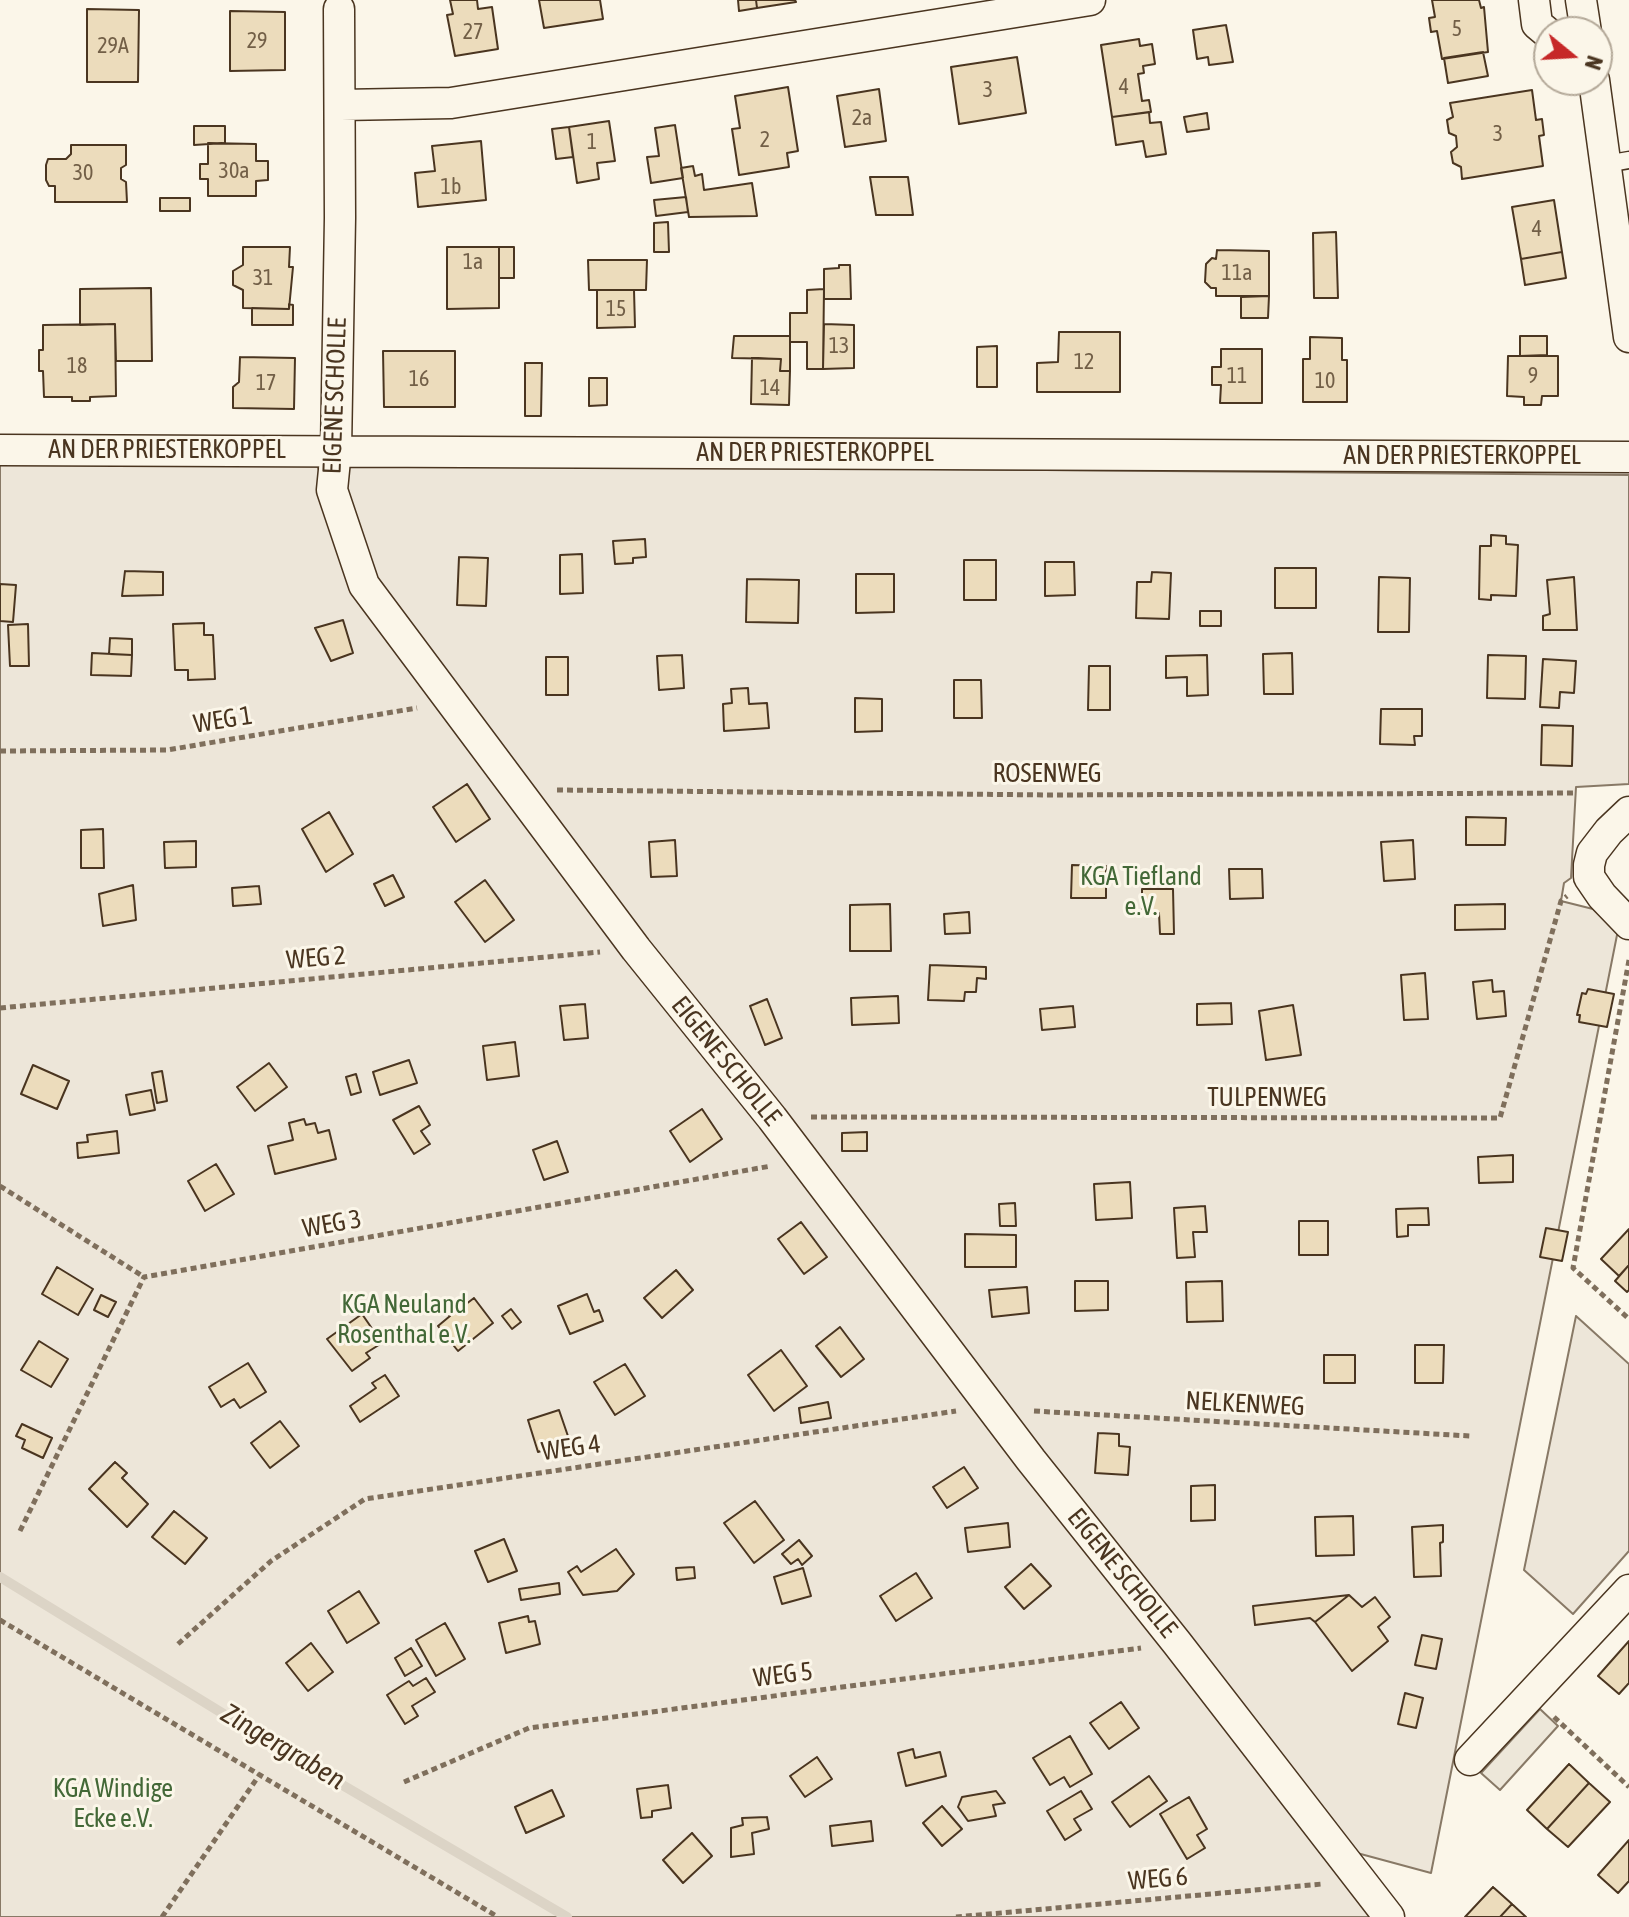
<!DOCTYPE html>
<html>
<head>
<meta charset="utf-8">
<style>
  body { margin:0 }
  #map { position:relative; width:1629px; height:1917px; overflow:hidden; background:#fbf6e9; font-family:"Asap Condensed",sans-serif }
  canvas { display:block }
  .north { position:absolute; left:1533px; top:16px; width:80px; height:80px; box-sizing:border-box; background:#fbf6e9; border:2px solid #b4a999; border-radius:50%; rotate:108deg; font-size:22px; font-weight:700; line-height:32px; text-align:center; color:#4a3520 }
  .north::after { content:''; display:block; margin:auto; width:28px; height:36px; background:#c62828; clip-path:polygon(50% 0,100% 100%,50% 72%,0 100%) }
</style>
</head>
<body>
<div id="map">
<canvas width="1629" height="1917"></canvas>
<div class="north">N</div>
</div>
<script>
const ctx = document.querySelector('canvas').getContext('2d');
ctx.lineJoin = 'round';
function fill(path, color) { ctx.fillStyle = color; ctx.fill(path, 'evenodd'); }
const toPath = rows => new Path2D(rows.map(r => 'M' + r).join(''));
function strokePath(path, color, width, dash) { ctx.strokeStyle = color; ctx.lineWidth = width; ctx.lineCap = dash ? 'butt' : 'round'; ctx.setLineDash(dash || []); ctx.stroke(path); }
function write(font, color, halo, rows, align = 'center') {
  ctx.font = font + ' "Asap Condensed",sans-serif'; ctx.lineWidth = 6; ctx.setLineDash([]); ctx.textBaseline = 'middle'; ctx.strokeStyle = halo; ctx.fillStyle = color; for (const [text, x, y, turn = 0] of rows) {
    ctx.save(); ctx.translate(x, y); ctx.rotate((+turn || 0) * Math.PI / 180); ctx.textAlign = isNaN(turn) ? turn : align; if (halo) ctx.strokeText(text, 0, 0); ctx.fillText(text, 0, 0); ctx.restore();
  }
}
const green = toPath([
  [0,463,317,464,357,588,1378,1917,0,1917,0,463],
  [345,464,1629,475,1629,784,1576,787,1571,878,1564,883,1561,901,1593,909,1618,930,1431,1873,1357,1853,1186,1640,372,583,342,497,345,464],
  [1576,1316,1629,1364,1629,1551,1573,1614,1524,1570,1576,1316]
]);
fill(green, '#ede6d9');
strokePath(green, '#887966', 2);
const parking = toPath([
  [1540,1709,1558,1726,1500,1790,1481,1773,1540,1709]
]);
fill(parking, '#ede7d9');
strokePath(parking, '#887966', 2);
strokePath(toPath([
  [0,1577,271,1743,567,1917]
]), '#dcd4c6', 10);
const building = toPath([
  [450,0,477,0,478,9,492,7,498,49,455,56,447,15,453,14,450,0],
  [539,0,600,0,603,19,544,28,539,0],
  [738,0,756,0,757,8,739,11,738,0],
  [756,0,795,0,796,2,757,8,756,0],
  [1432,0,1479,0,1481,8,1484,7,1488,52,1442,59,1437,31,1431,32,1429,18,1435,17,1432,0],
  [87,9,139,10,138,82,87,82,87,9],
  [230,11,285,12,285,70,230,71,230,11],
  [1226,25,1233,62,1209,65,1208,57,1197,59,1193,30,1226,25],
  [1139,39,1140,46,1152,44,1155,64,1143,66,1144,73,1138,74,1142,101,1149,100,1151,112,1112,117,1101,45,1139,39],
  [1483,52,1488,76,1448,83,1444,58,1483,52],
  [1017,57,1026,113,959,124,951,67,1017,57],
  [788,87,798,151,787,153,789,167,739,175,732,129,740,128,735,96,788,87],
  [879,89,886,141,845,147,837,96,879,89],
  [1532,90,1536,120,1542,119,1544,135,1539,136,1543,166,1462,179,1461,167,1453,163,1451,152,1457,147,1456,136,1449,133,1447,120,1453,117,1450,103,1532,90],
  [1149,112,1150,123,1161,122,1166,154,1146,157,1143,141,1116,145,1112,117,1149,112],
  [1207,113,1209,129,1187,132,1184,117,1207,113],
  [609,121,615,161,597,163,599,179,577,183,569,127,609,121],
  [675,125,683,178,651,183,647,157,659,156,655,128,675,125],
  [194,126,225,126,225,143,194,145,194,126],
  [569,127,573,157,556,159,552,129,569,127],
  [481,141,486,200,418,207,415,173,435,171,432,146,481,141],
  [208,143,256,144,256,161,268,161,268,180,256,181,256,196,208,196,208,179,200,179,200,164,208,164,208,143],
  [71,145,126,145,126,165,121,168,121,179,126,182,127,202,55,202,55,186,49,186,46,180,46,165,48,159,66,159,71,154,71,145],
  [693,166,695,176,702,174,704,190,752,183,757,216,689,217,681,168,693,166],
  [870,177,908,177,913,215,876,215,870,177],
  [686,197,688,212,656,216,654,200,686,197],
  [160,198,190,198,190,211,160,211,160,198],
  [1554,200,1562,252,1521,259,1512,207,1554,200],
  [668,222,669,252,654,252,654,223,668,222],
  [1336,232,1338,298,1314,298,1313,233,1336,232],
  [243,247,290,247,289,267,293,267,289,309,243,308,243,290,233,285,233,271,243,265,243,247],
  [447,247,499,247,499,308,447,309,447,247],
  [499,247,514,247,514,278,499,278,499,247],
  [1217,250,1269,251,1269,296,1216,296,1216,288,1211,288,1205,282,1206,264,1212,258,1216,259,1217,250],
  [1562,252,1566,278,1525,285,1521,259,1562,252],
  [588,260,647,260,646,290,589,290,588,260],
  [839,265,850,265,851,299,824,299,824,269,839,268,839,265],
  [151,288,152,361,116,361,115,324,80,325,80,289,151,288],
  [824,289,823,369,807,369,807,342,790,342,790,313,807,313,807,290,824,289],
  [597,290,634,290,635,327,597,328,597,290],
  [1269,296,1268,318,1241,318,1241,297,1269,296],
  [289,304,293,305,293,325,252,325,252,308,289,309,289,304],
  [115,324,116,396,90,397,90,401,72,401,72,397,44,397,43,371,39,371,39,350,43,350,43,325,115,324],
  [824,324,854,325,854,368,823,369,824,324],
  [1059,332,1120,332,1120,392,1037,392,1037,363,1058,362,1059,332],
  [734,336,790,336,790,371,780,371,781,359,732,358,734,336],
  [1520,336,1547,336,1547,355,1520,356,1520,336],
  [1310,337,1342,338,1342,360,1347,360,1347,402,1303,402,1303,359,1310,359,1310,337],
  [997,346,997,387,977,387,977,347,997,346],
  [1221,349,1262,349,1262,403,1220,403,1221,385,1212,385,1212,367,1221,367,1221,349],
  [383,351,455,351,455,407,384,407,383,351],
  [1508,356,1558,356,1558,396,1542,396,1541,405,1524,405,1524,397,1507,396,1508,356],
  [240,357,295,358,294,409,233,408,233,387,239,382,240,357],
  [752,358,781,359,780,371,790,371,789,405,751,404,752,358],
  [525,363,542,363,541,416,525,416,525,363],
  [589,378,607,378,607,405,589,406,589,378],
  [1491,535,1506,536,1506,544,1518,545,1516,596,1491,595,1491,600,1479,599,1480,546,1491,546,1491,535],
  [645,539,646,557,633,558,633,563,615,564,613,541,645,539],
  [582,554,583,593,560,594,560,555,582,554],
  [459,557,488,558,486,606,457,605,459,557],
  [964,560,996,560,996,600,964,600,964,560],
  [1045,562,1074,562,1075,595,1045,596,1045,562],
  [1275,568,1316,568,1316,608,1275,608,1275,568],
  [125,571,163,572,163,595,122,596,125,571],
  [1152,572,1171,573,1169,619,1136,618,1137,582,1151,582,1152,572],
  [856,574,894,574,894,612,856,613,856,574],
  [1379,577,1410,578,1409,632,1378,632,1379,577],
  [1574,577,1577,630,1543,630,1543,616,1550,614,1547,580,1574,577],
  [747,579,799,580,798,623,746,622,747,579],
  [0,584,16,585,13,622,0,621,0,584],
  [1200,611,1221,611,1221,626,1200,626,1200,611],
  [343,620,353,653,331,661,315,628,343,620],
  [204,623,204,635,213,635,215,679,188,680,188,670,175,670,173,624,204,623],
  [28,624,29,666,10,666,8,625,28,624],
  [110,638,132,639,132,655,109,654,110,638],
  [92,653,132,655,131,676,91,675,92,653],
  [1292,653,1293,694,1264,694,1263,654,1292,653],
  [682,655,684,688,659,690,657,656,682,655],
  [1207,655,1208,695,1187,696,1187,677,1166,678,1166,656,1207,655],
  [1488,655,1526,656,1525,699,1487,698,1488,655],
  [546,657,568,657,568,695,546,695,546,657],
  [1543,659,1576,661,1574,693,1560,692,1559,708,1540,707,1543,659],
  [1089,666,1110,666,1110,710,1088,710,1089,666],
  [954,680,981,680,982,718,954,718,954,680],
  [748,688,749,704,767,703,769,728,724,731,723,704,732,703,731,689,748,688],
  [855,698,882,699,882,731,855,732,855,698],
  [1381,709,1422,709,1422,736,1414,736,1415,745,1380,744,1381,709],
  [1542,725,1573,726,1572,766,1541,765,1542,725],
  [467,784,490,819,456,842,433,807,467,784],
  [329,812,353,854,326,872,302,829,329,812],
  [1466,817,1506,818,1505,845,1466,845,1466,817],
  [103,829,104,868,81,868,81,830,103,829],
  [675,840,677,876,651,877,649,842,675,840],
  [1413,840,1415,879,1384,881,1381,842,1413,840],
  [196,841,196,867,165,868,164,842,196,841],
  [1072,865,1106,866,1106,898,1071,898,1072,865],
  [1229,869,1262,869,1263,898,1230,899,1229,869],
  [393,875,404,897,385,906,374,884,393,875],
  [485,880,514,920,485,942,455,902,485,880],
  [133,885,136,920,103,926,99,894,133,885],
  [259,886,261,904,233,906,232,888,259,886],
  [1142,889,1173,889,1174,934,1160,934,1159,913,1142,913,1142,889],
  [890,904,891,951,850,951,850,905,890,904],
  [1505,904,1505,929,1455,930,1455,905,1505,904],
  [969,912,970,933,945,934,944,914,969,912],
  [930,965,986,967,986,979,977,978,976,992,965,992,964,1001,928,1000,930,965],
  [1425,973,1428,1019,1404,1020,1401,975,1425,973],
  [1492,980,1493,992,1504,991,1506,1016,1477,1019,1473,982,1492,980],
  [1588,989,1614,994,1607,1027,1579,1022,1580,1015,1577,1015,1582,993,1586,994,1588,989],
  [898,996,899,1023,852,1025,851,998,898,996],
  [767,999,782,1038,765,1045,750,1006,767,999],
  [1231,1003,1232,1024,1197,1025,1197,1004,1231,1003],
  [585,1004,588,1038,564,1040,560,1006,585,1004],
  [1293,1005,1301,1055,1266,1060,1259,1011,1293,1005],
  [1073,1006,1075,1027,1042,1030,1040,1009,1073,1006],
  [515,1042,519,1076,487,1080,483,1046,515,1042],
  [409,1060,417,1083,380,1095,373,1072,409,1060],
  [269,1063,287,1087,255,1111,237,1087,269,1063],
  [33,1065,69,1081,57,1109,21,1094,33,1065],
  [162,1071,167,1101,157,1103,152,1073,162,1071],
  [356,1074,361,1092,351,1095,346,1077,356,1074],
  [151,1090,155,1110,130,1115,126,1095,151,1090],
  [419,1106,430,1125,421,1131,430,1144,414,1154,393,1120,419,1106],
  [702,1109,722,1139,690,1162,670,1131,702,1109],
  [304,1119,306,1125,315,1123,318,1133,329,1130,336,1159,275,1174,268,1146,293,1140,289,1123,304,1119],
  [117,1131,119,1153,78,1158,77,1143,88,1142,87,1135,117,1131],
  [867,1132,867,1151,842,1151,842,1133,867,1132],
  [557,1141,568,1172,544,1180,533,1150,557,1141],
  [1513,1155,1513,1182,1479,1183,1478,1157,1513,1155],
  [216,1164,234,1194,205,1211,188,1181,216,1164],
  [1130,1182,1132,1218,1096,1220,1094,1184,1130,1182],
  [1015,1203,1016,1226,1000,1226,999,1204,1015,1203],
  [1205,1206,1207,1232,1193,1232,1195,1257,1177,1258,1174,1208,1205,1206],
  [1428,1208,1429,1225,1408,1225,1408,1236,1397,1237,1396,1209,1428,1208],
  [1299,1221,1328,1221,1328,1255,1299,1255,1299,1221],
  [801,1222,827,1257,804,1274,778,1239,801,1222],
  [1546,1228,1568,1232,1562,1261,1540,1257,1546,1228],
  [1629,1229,1629,1265,1619,1276,1601,1259,1629,1229],
  [965,1234,1016,1235,1016,1267,965,1267,965,1234],
  [1629,1265,1629,1290,1627,1292,1615,1281,1629,1265],
  [57,1267,93,1289,78,1315,42,1294,57,1267],
  [676,1270,693,1290,662,1318,644,1298,676,1270],
  [1075,1281,1108,1281,1108,1310,1075,1311,1075,1281],
  [1222,1281,1223,1321,1187,1322,1186,1282,1222,1281],
  [1027,1287,1029,1313,992,1317,989,1290,1027,1287],
  [587,1294,594,1312,599,1310,603,1321,570,1334,558,1306,587,1294],
  [101,1295,116,1302,108,1317,94,1310,101,1295],
  [474,1298,493,1323,458,1351,438,1326,450,1316,445,1309,451,1304,457,1311,474,1298],
  [511,1309,521,1322,512,1329,502,1316,511,1309],
  [362,1314,382,1343,366,1353,370,1358,352,1371,327,1339,362,1314],
  [840,1327,864,1359,841,1377,816,1346,840,1327],
  [39,1341,68,1359,51,1387,21,1370,39,1341],
  [1415,1345,1444,1345,1443,1383,1415,1383,1415,1345],
  [781,1350,807,1386,774,1411,748,1375,781,1350],
  [1324,1355,1355,1355,1355,1383,1324,1383,1324,1355],
  [248,1363,266,1392,240,1408,234,1399,221,1407,209,1387,248,1363],
  [625,1364,645,1396,615,1415,594,1382,625,1364],
  [385,1375,399,1396,360,1422,350,1406,376,1388,372,1383,385,1375],
  [828,1402,831,1418,801,1423,799,1408,828,1402],
  [559,1410,570,1442,538,1452,528,1420,559,1410],
  [280,1421,299,1446,270,1468,251,1443,280,1421],
  [22,1424,52,1438,43,1458,22,1448,25,1440,16,1436,22,1424],
  [1098,1433,1119,1434,1119,1446,1130,1447,1128,1475,1095,1473,1098,1433],
  [115,1462,127,1473,122,1478,148,1504,127,1527,89,1489,115,1462],
  [964,1467,978,1488,947,1508,933,1487,964,1467],
  [1215,1485,1215,1520,1191,1521,1191,1486,1215,1485],
  [755,1501,784,1540,754,1563,724,1523,755,1501],
  [174,1511,207,1538,185,1564,152,1537,174,1511],
  [1353,1516,1354,1555,1316,1556,1315,1517,1353,1516],
  [1008,1523,1010,1547,968,1552,965,1528,1008,1523],
  [1443,1525,1443,1542,1440,1543,1441,1576,1414,1577,1412,1527,1443,1525],
  [504,1539,517,1571,488,1582,475,1551,504,1539],
  [799,1540,812,1556,802,1565,798,1559,791,1564,782,1554,799,1540],
  [616,1549,634,1574,617,1591,583,1595,568,1572,577,1566,581,1572,616,1549],
  [1031,1564,1051,1586,1024,1609,1005,1587,1031,1564],
  [694,1567,695,1578,677,1580,676,1568,694,1567],
  [803,1568,811,1596,782,1604,774,1577,803,1568],
  [916,1573,932,1598,896,1621,880,1596,916,1573],
  [559,1583,560,1594,521,1600,519,1589,559,1583],
  [359,1591,379,1623,347,1643,328,1611,359,1591],
  [1349,1595,1362,1607,1375,1597,1390,1617,1378,1627,1388,1641,1352,1671,1315,1622,1349,1595],
  [1349,1595,1315,1622,1310,1618,1255,1625,1253,1606,1349,1595],
  [528,1616,529,1622,535,1621,540,1644,506,1653,499,1623,528,1616],
  [445,1623,465,1659,436,1676,416,1640,445,1623],
  [1422,1635,1442,1639,1436,1669,1415,1665,1422,1635],
  [1629,1641,1629,1683,1619,1694,1598,1676,1629,1641],
  [311,1643,333,1672,308,1691,286,1663,311,1643],
  [411,1648,422,1666,405,1676,395,1658,411,1648],
  [426,1678,435,1692,412,1706,418,1716,405,1724,387,1695,409,1681,413,1686,426,1678],
  [1405,1693,1423,1698,1416,1728,1398,1724,1405,1693],
  [1121,1702,1139,1728,1109,1749,1090,1723,1121,1702],
  [1070,1736,1092,1774,1070,1787,1064,1777,1050,1785,1033,1758,1070,1736],
  [913,1749,915,1758,940,1752,946,1776,906,1786,898,1753,913,1749],
  [817,1757,832,1779,805,1797,790,1776,817,1757],
  [1569,1764,1589,1783,1547,1829,1527,1810,1569,1764],
  [1149,1776,1167,1801,1130,1827,1112,1802,1149,1776],
  [1589,1783,1610,1802,1568,1847,1547,1829,1589,1783],
  [668,1785,671,1808,652,1811,652,1817,641,1818,637,1789,668,1785],
  [552,1790,564,1816,526,1833,515,1807,552,1790],
  [996,1791,1005,1803,993,1805,996,1816,968,1821,958,1807,962,1797,996,1791],
  [1081,1791,1092,1809,1074,1819,1081,1830,1065,1840,1047,1811,1081,1791],
  [1189,1797,1207,1829,1197,1835,1205,1848,1187,1859,1160,1814,1189,1797],
  [942,1806,962,1829,942,1846,923,1823,942,1806],
  [767,1817,769,1829,752,1833,754,1854,731,1857,731,1828,743,1825,742,1818,767,1817],
  [871,1821,873,1841,832,1846,830,1826,871,1821],
  [692,1833,712,1856,683,1883,663,1860,692,1833],
  [1629,1840,1629,1881,1618,1893,1598,1875,1629,1840],
  [1493,1887,1512,1904,1500,1917,1465,1917,1493,1887],
  [1512,1904,1526,1917,1500,1917,1512,1904]
]);
fill(building, '#ecdcbc');
strokePath(building, '#4a3520', 2);
const service = toPath([
  [1606,164,1629,160]
]);
const minor = toPath([
  [1534,0,1537,24,1549,34],
  [1581,0,1586,32],
  [339,9,340,218,336,450,332,490,364,585,636,949,772,1118,1031,1460,1177,1643,1389,1917],
  [1594,80,1629,337],
  [341,105,451,103,1090,0],
  [0,450,1629,457],
  [1629,812,1609,831,1592,853,1589,865,1589,877,1602,896,1629,924],
  [1470,1760,1629,1590]
]);
strokePath(service, '#4a3520', 19);
strokePath(minor, '#4a3520', 33);
strokePath(toPath([
  [0,751,167,750,417,708],
  [557,790,1051,795,1576,793],
  [1629,960,1573,1268,1629,1319],
  [0,1008,600,952],
  [811,1117,1500,1118,1561,901,1567,896],
  [0,1186,144,1277],
  [1034,1411,1470,1436],
  [20,1531,144,1277,771,1166],
  [0,1620,498,1917],
  [178,1644,271,1561,365,1499,956,1411],
  [1554,1717,1629,1787],
  [404,1782,529,1728,1141,1648],
  [162,1917,260,1774],
  [956,1917,1322,1884]
]), '#7f6f5c', 5, [6, 4]);
strokePath(service, '#fbf6e9', 16);
strokePath(minor, '#fbf6e9', 30);
write('22px', '#725f47', null, [
  ["5",1457,29],
  ["27",473,32],
  ["29",257,41],
  ["29A",113,46],
  ["4",1124,87],
  ["3",988,90],
  ["2a",862,118],
  ["3",1498,134],
  ["2",765,140],
  ["1",592,142],
  ["30a",234,171],
  ["30",83,173],
  ["1b",451,187],
  ["4",1537,229],
  ["1a",473,262],
  ["11a",1237,273],
  ["31",263,278],
  ["15",616,309],
  ["13",839,346],
  ["12",1084,362],
  ["18",77,366],
  ["11",1237,376],
  ["9",1533,376],
  ["16",419,379],
  ["10",1325,381],
  ["17",266,383],
  ["14",770,388]
]);
write('26px', '#4a3520', '#fbf6e9', [
  ["EIGENE SCHOLLE",335,396,-88],
  ["AN DER PRIESTERKOPPEL",167,450],
  ["AN DER PRIESTERKOPPEL",815,453],
  ["AN DER PRIESTERKOPPEL",1462,456],
  ["WEG 1",223,720,-9],
  ["ROSENWEG",1047,774],
  ["WEG 2",316,958,-5],
  ["EIGENE SCHOLLE",726,1061,51],
  ["TULPENWEG",1267,1098],
  ["WEG 3",332,1224,-10],
  ["NELKENWEG",1245,1404,3],
  ["WEG 4",571,1448,-8],
  ["EIGENE SCHOLLE",1122,1573,51],
  ["WEG 5",783,1675,-7],
  ["WEG 6",1158,1879,-5]
]);
write('26px', '#436837', '#fbf6e9', [
  ["KGA Tiefland",1141,877],
  ["e.V.",1141,907],
  ["KGA Neuland",404,1305],
  ["Rosenthal e.V.",404,1335],
  ["KGA Windige",113,1789],
  ["Ecke e.V.",113,1819]
]);
write('italic 28px', '#4a3520', '#fbf6e9', [
  ["Zingergraben",283,1747,31]
]);
</script>
</body>
</html>
